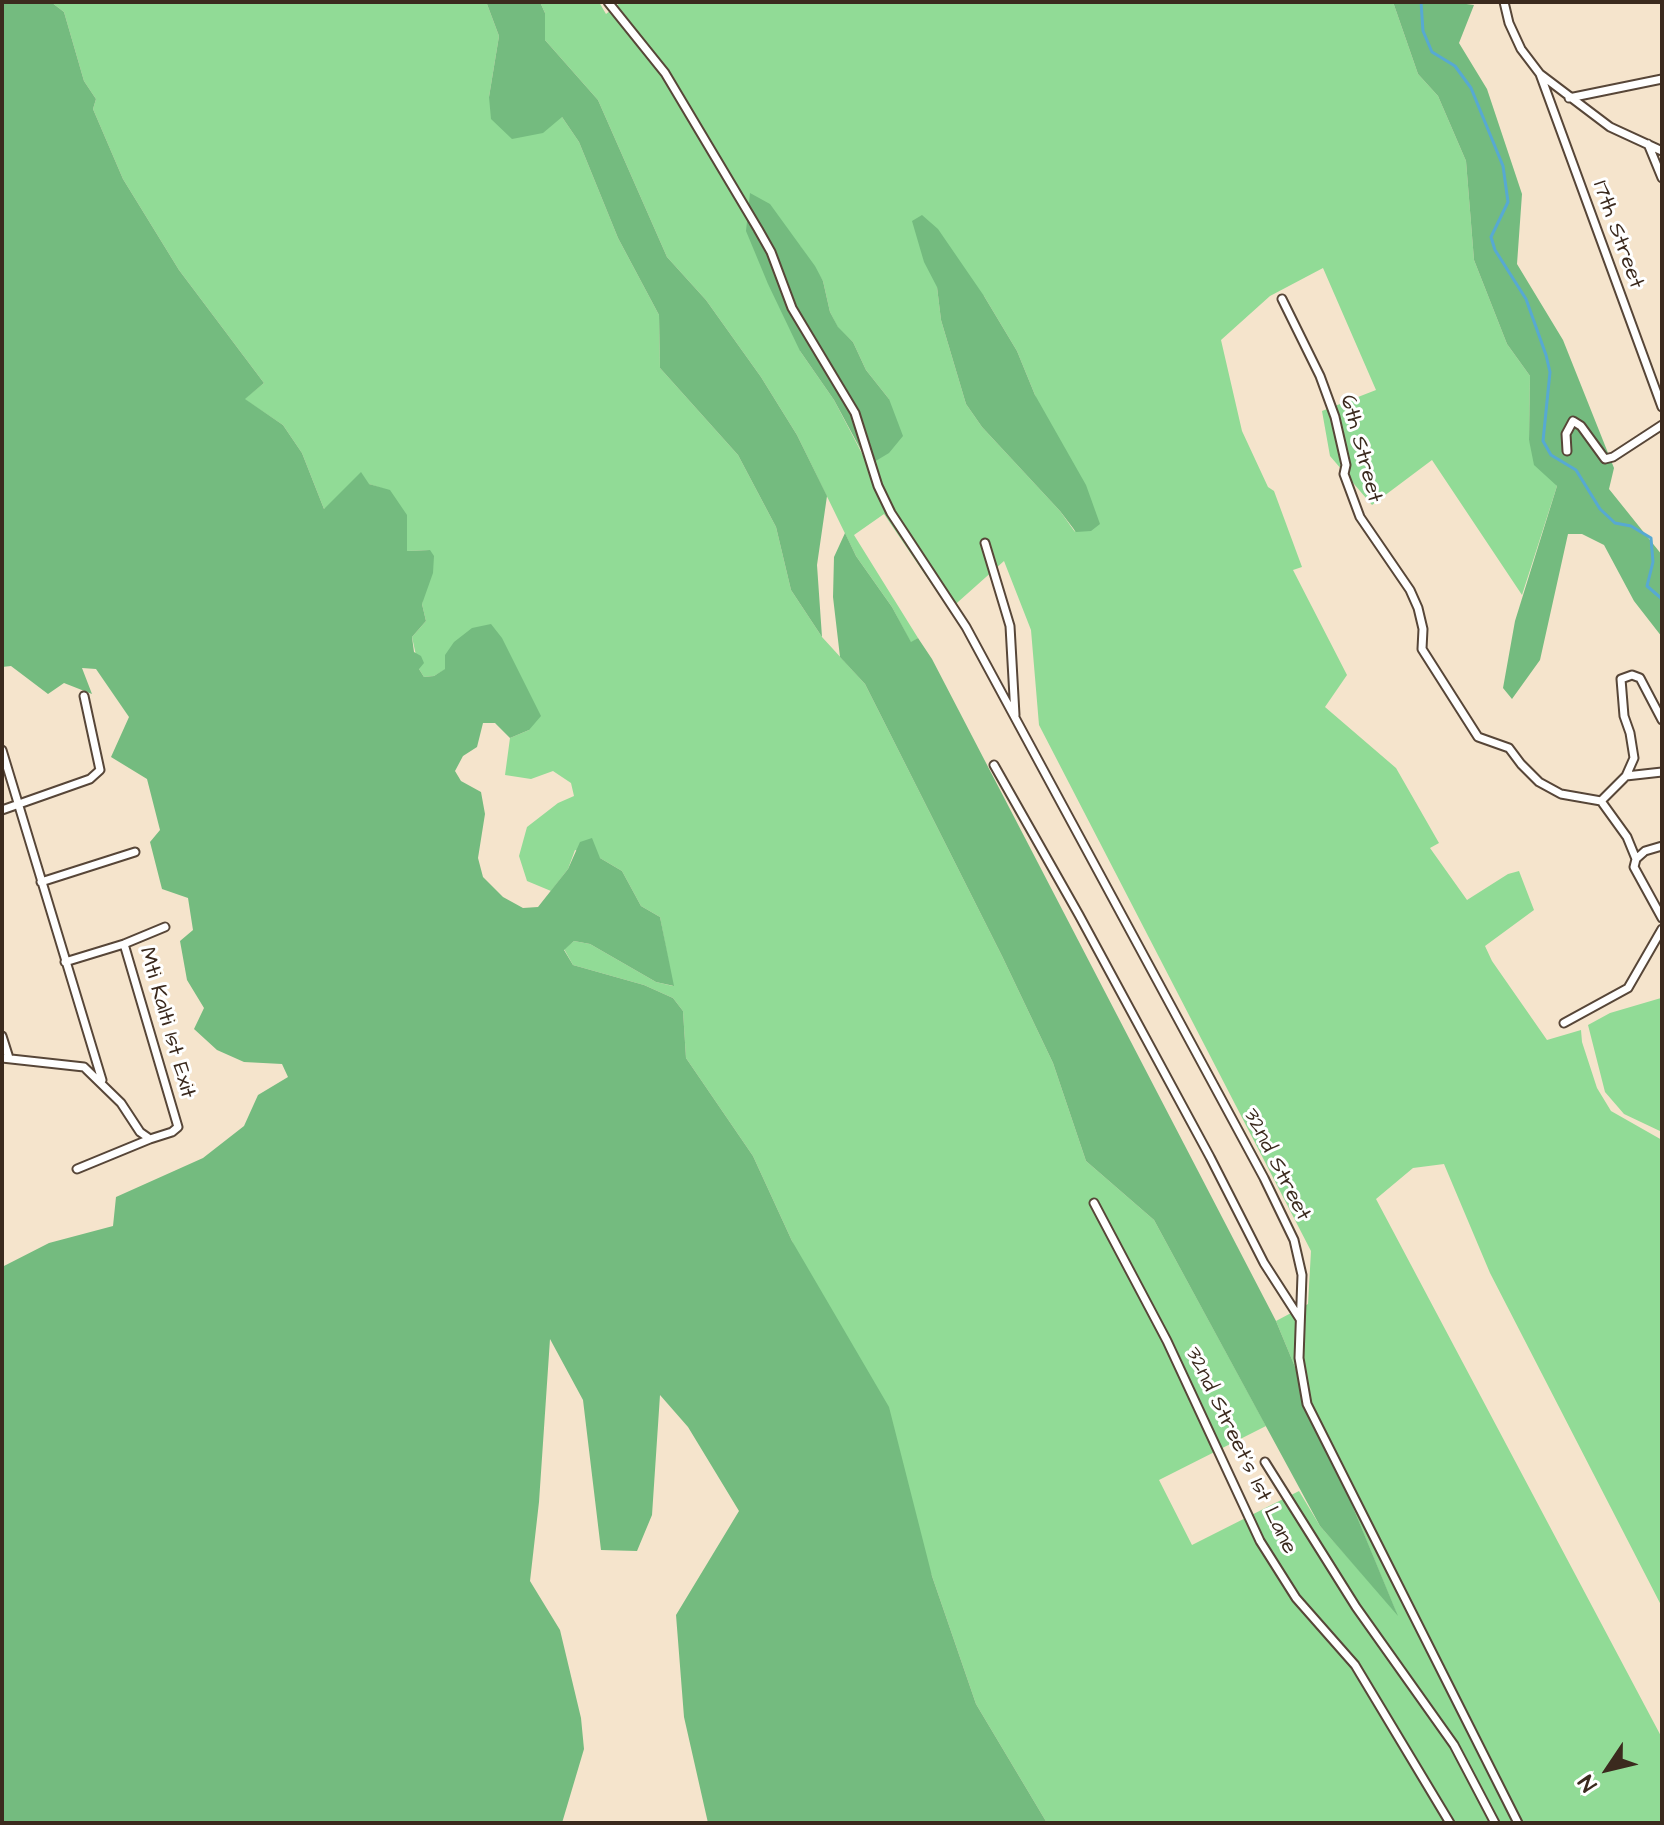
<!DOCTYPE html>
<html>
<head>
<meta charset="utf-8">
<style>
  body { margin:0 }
  #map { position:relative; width:1664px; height:1825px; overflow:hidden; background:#f5e4cc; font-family:"Architects Daughter",sans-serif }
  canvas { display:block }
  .frame { position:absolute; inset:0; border:4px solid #3b2a1e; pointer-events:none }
  .north { position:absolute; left:1568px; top:1729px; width:80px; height:80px; -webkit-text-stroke:6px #fff; paint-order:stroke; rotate:235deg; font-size:22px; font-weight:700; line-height:32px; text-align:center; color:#3b2a1e }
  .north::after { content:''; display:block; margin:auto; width:28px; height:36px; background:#3b2a1e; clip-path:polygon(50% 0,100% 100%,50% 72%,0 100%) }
</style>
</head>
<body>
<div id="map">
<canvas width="1664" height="1825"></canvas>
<div class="frame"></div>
<div class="north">N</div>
</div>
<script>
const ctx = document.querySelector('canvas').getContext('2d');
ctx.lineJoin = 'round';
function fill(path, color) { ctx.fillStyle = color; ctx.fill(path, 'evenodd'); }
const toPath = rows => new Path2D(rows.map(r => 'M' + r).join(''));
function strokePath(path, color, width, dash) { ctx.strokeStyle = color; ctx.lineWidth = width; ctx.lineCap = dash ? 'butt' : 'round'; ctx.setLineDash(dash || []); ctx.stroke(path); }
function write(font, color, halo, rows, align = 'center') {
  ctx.font = font + ' "Architects Daughter",sans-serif'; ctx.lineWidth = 6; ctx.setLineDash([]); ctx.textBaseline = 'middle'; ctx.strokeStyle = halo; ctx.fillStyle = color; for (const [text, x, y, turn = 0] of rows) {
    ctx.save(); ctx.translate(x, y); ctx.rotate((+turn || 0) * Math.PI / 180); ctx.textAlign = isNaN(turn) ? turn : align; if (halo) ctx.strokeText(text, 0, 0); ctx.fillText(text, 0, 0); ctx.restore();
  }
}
fill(toPath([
  [51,2,487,4,499,36,489,97,562,117,579,142,618,238,659,315,660,368,738,455,776,527,791,590,822,637,865,684,1002,956,1053,1063,1086,1161,1154,1220,1266,1426,1159,1480,1192,1545,1299,1491,1320,1526,1396,1612,1276,1321,1308,1304,1311,1251,1039,725,1031,630,1004,561,949,610,884,514,854,535,918,638,911,643,892,607,856,556,797,435,761,377,706,300,667,257,598,100,545,40,545,13,540,2,599,2,606,14,621,2,1393,2,1418,74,1438,96,1466,161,1474,260,1507,344,1530,376,1529,440,1557,486,1522,595,1432,460,1372,505,1330,456,1322,411,1376,390,1323,268,1270,296,1221,340,1242,431,1268,487,1274,491,1302,567,1293,570,1347,675,1325,707,1396,768,1439,843,1430,848,1467,900,1508,874,1519,871,1534,910,1485,946,1492,961,1547,1040,1581,1030,1582,1042,1597,1088,1611,1111,1662,1140,1662,1607,1490,1273,1444,1164,1413,1168,1376,1199,1662,1738,1662,1823,1047,1823,976,1704,932,1576,792,1241,753,1156,686,1058,683,1011,673,998,644,985,573,965,564,949,574,941,590,944,656,982,673,986,660,917,641,906,622,871,600,858,575,850,568,869,551,891,527,881,519,856,527,827,558,803,574,796,571,783,553,771,531,779,505,775,510,738,529,730,446,669,434,676,424,677,419,669,412,637,426,621,422,604,430,550,407,551,390,491,369,484,324,509,302,453,283,425,244,399,264,383,179,270,123,179,93,109,96,99,84,81,64,12],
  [800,246,823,281,830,312,838,328,853,342,866,370,889,399,868,465,834,400,800,351],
  [937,287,984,296,1017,351,1035,395,1075,532,1060,511,982,427,966,404,941,320],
  [1661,998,1662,1000,1662,1132,1624,1114,1605,1092,1588,1025,1610,1013]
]), '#91db96');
fill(toPath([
  [2,2,51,2,64,12,84,81,96,99,93,109,123,179,179,270,264,383,245,399,283,425,302,453,324,509,361,472,369,484,390,490,407,515,407,551,430,550,434,556,433,573,422,604,426,621,412,637,414,652,421,656,424,663,419,669,424,677,434,676,445,669,445,655,454,642,472,628,491,624,502,638,541,716,529,730,510,738,495,723,483,723,477,747,463,756,455,771,461,781,481,792,485,814,478,858,483,877,503,897,523,908,538,907,568,869,580,842,592,838,600,858,622,871,641,906,660,917,674,986,656,982,590,944,574,941,564,950,573,965,644,985,673,998,683,1011,686,1058,753,1156,792,1241,889,1407,932,1576,976,1704,1047,1823,708,1823,684,1717,676,1615,739,1511,688,1427,660,1395,652,1515,637,1551,601,1550,583,1400,550,1339,539,1502,530,1581,560,1630,581,1718,584,1749,562,1823,2,1823,2,1267,49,1243,113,1226,116,1197,203,1158,244,1126,258,1095,288,1077,282,1064,244,1062,217,1050,194,1029,204,1008,187,980,180,941,193,930,188,898,162,889,150,842,160,830,147,779,111,757,129,717,96,669,82,668,92,694,64,683,48,694,11,666,2,667],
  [464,2,540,2,545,13,545,40,598,100,667,257,706,300,761,377,797,435,827,496,817,565,822,637,791,590,776,527,738,455,660,368,659,315,618,238,579,142,562,117,543,133,512,139,491,119,489,97,499,36,487,4],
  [1393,2,1451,2,1474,5,1459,43,1487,89,1522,194,1517,264,1563,340,1614,468,1609,489,1662,555,1662,637,1634,601,1604,545,1582,534,1568,534,1540,660,1512,699,1503,688,1515,621,1557,486,1534,465,1529,440,1530,376,1507,344,1474,260,1466,161,1438,96,1418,74],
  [750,193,770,204,815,266,823,281,830,312,838,327,853,342,866,370,889,399,903,436,889,453,869,465,834,400,800,351,768,284,746,231],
  [922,215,938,229,984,296,1017,351,1035,395,1086,485,1100,524,1091,531,1076,532,1060,511,982,427,966,404,941,320,937,287,924,262,912,221],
  [845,533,856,556,892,607,911,642,918,638,932,659,1276,1321,1398,1616,1320,1526,1154,1220,1086,1161,1053,1063,1002,956,865,684,840,657,833,597,834,557]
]), '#74bb7f');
strokePath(toPath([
  [1421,2,1423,31,1432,52,1455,66,1471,88,1503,166,1508,202,1491,237,1495,250,1526,299,1546,355,1550,372,1543,441,1551,455,1576,470,1600,509,1615,523,1631,526,1651,538,1653,562,1647,586,1662,599]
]), '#57a9d2', 3);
const street = toPath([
  [608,2,665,73,758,229,771,252,792,308,855,413,878,486,891,513,966,627,1264,1178,1294,1240,1302,1275,1299,1358,1307,1404,1518,1823],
  [1504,2,1509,23,1521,49,1540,74,1610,127,1662,151],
  [1540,74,1662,407],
  [1569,98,1662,79],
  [1648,144,1662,178],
  [1282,299,1320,376,1335,417,1346,465,1344,474,1360,517,1410,590,1418,608,1423,629,1422,649,1478,737,1509,748,1521,764,1539,782,1561,794,1601,801,1627,837,1636,859,1634,867,1662,918],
  [1567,451,1566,434,1573,421,1581,426,1605,459,1613,457,1662,425],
  [985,543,1010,626,1015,715],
  [2,750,102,1080],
  [994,765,1079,915,1210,1157,1264,1263,1300,1319],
  [1626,776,1634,758,1630,733,1624,716,1621,679,1632,675,1640,678,1662,720],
  [1601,801,1626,776,1662,772],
  [2,810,90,779,100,770,84,696],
  [1636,859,1645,851,1662,846],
  [41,882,135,852],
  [65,962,124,944,165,927],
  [1564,1023,1628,988,1662,929],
  [2,1036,9,1058],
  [2,1058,84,1067,121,1103,140,1132,150,1139,172,1132,178,1127,124,944],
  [77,1169,150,1139],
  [1094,1203,1167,1341,1260,1541,1296,1598,1355,1665,1450,1823],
  [1265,1462,1356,1607,1454,1745,1495,1823]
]);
strokePath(street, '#574638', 11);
strokePath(street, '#fff', 7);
write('22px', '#3b2a1e', '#fff', [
  ["17th Street",1617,235,70],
  ["6th Street",1360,449,75],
  ["Mti Kalti 1st Exit",166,1023,74],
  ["32nd Street",1276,1165,63],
  ["32nd Street's 1st Lane",1240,1451,64]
]);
</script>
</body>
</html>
